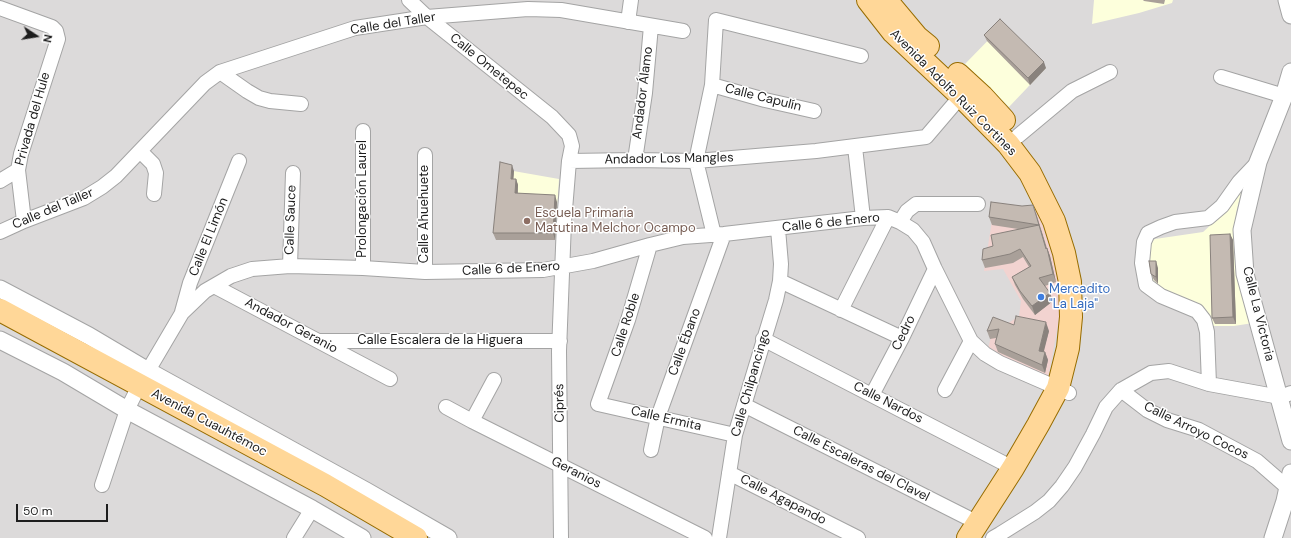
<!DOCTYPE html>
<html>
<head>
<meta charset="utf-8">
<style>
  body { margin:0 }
  #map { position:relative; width:1291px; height:538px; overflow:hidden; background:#efece3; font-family:"DM Sans",sans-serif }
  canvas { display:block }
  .north { position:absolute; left:16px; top:16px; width:40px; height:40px; -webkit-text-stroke:3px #fff; paint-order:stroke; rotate:102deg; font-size:11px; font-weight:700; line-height:16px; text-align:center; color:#1d1d1d }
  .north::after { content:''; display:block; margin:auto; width:14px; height:18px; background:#1d1d1d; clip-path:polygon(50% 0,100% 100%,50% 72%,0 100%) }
  .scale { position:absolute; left:16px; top:504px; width:92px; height:18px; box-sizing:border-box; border:2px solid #1d1d1d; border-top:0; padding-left:5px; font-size:12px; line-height:14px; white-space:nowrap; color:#1d1d1d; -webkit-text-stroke:3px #fff; paint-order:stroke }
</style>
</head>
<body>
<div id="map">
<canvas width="1291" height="538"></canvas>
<div class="north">N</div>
<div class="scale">50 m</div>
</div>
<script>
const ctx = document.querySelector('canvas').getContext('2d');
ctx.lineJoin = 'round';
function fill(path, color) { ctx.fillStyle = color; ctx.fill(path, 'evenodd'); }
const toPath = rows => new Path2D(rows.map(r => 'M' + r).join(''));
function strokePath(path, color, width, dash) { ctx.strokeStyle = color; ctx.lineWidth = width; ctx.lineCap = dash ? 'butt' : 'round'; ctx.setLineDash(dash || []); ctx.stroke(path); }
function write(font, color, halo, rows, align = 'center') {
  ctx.font = font + ' "DM Sans",sans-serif'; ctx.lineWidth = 3; ctx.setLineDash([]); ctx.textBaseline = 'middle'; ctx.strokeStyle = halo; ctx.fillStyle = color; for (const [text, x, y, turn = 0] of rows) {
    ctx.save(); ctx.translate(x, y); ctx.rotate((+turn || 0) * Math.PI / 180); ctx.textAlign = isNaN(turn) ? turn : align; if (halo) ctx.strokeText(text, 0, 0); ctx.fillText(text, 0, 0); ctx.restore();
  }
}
fill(toPath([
  [0,0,1291,0,1291,538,0,538]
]), '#dcdada');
fill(toPath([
  [994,208,1038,211,1064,292,1048,378,987,352,995,322,1004,326,1019,316,1021,301,1003,269,984,271]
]), '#f2d3d0');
fill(toPath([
  [1094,0,1173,0,1172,3,1139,13,1092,24],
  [1003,25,1046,68,1009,107,965,64],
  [502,169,559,179,555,240,496,240],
  [1244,181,1236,213,1235,229,1253,323,1234,326,1209,326,1148,284,1150,243,1155,239,1203,232,1226,211]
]), '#fdffdc');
const minor = toPath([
  [409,0,427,17,552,117,569,135,572,146,569,161,564,222,559,351,561,538],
  [0,8,52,27,56,31,58,39,21,154,18,170,24,221],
  [628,22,631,0],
  [220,72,247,91,259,98,270,101,301,104],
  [1221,77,1284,96],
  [712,85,765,100,814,111],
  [1018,136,1072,91,1110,72],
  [855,147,863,218],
  [140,151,153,164,156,173,154,194],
  [635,160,645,93,651,26],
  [569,161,635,160,696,161,816,151,926,137,961,96],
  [0,181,18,170],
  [900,222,907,211,916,204,978,204],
  [0,232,24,221,84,198,102,187,116,176,205,83,220,72,355,28,427,17,528,9,561,10,683,31],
  [714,235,696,161,712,85,716,20,861,56],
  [650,245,628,320,598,404,735,435],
  [290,266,293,173],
  [363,268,363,131],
  [425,272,425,155],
  [780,281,902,338],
  [214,286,390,379],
  [841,310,888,217],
  [182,312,190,283,239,161],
  [763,339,1013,468],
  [320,341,560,341],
  [1209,384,1207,332,1204,320,1197,311,1161,296,1146,285,1142,263,1144,242,1148,233,1161,227,1175,222,1208,218,1222,206,1239,182,1258,162],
  [945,390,971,341],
  [1121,390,1147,410,1167,420,1199,430,1257,461,1288,488],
  [872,395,902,338,935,269],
  [744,405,978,523],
  [446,407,472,421,705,538],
  [472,421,494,380],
  [651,450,658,417,724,234],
  [729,473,858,538],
  [102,485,127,410,139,386,182,313,205,291,231,276,252,269,290,266,363,268,425,272,543,270,593,261,650,245,683,237,724,234,863,218,888,217,900,222,913,230,923,242,935,269,971,341,985,354,1000,363,1069,393],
  [294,538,312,509],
  [719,538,735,435,776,300,780,281,781,264,778,229],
  [993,538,1000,534,1035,512,1049,501,1062,486,1075,467,1093,434,1106,407,1121,390,1151,373,1169,371,1209,384,1280,397,1291,393]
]);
const tertiary = toPath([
  [1287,0,1291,15],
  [1291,72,1284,96,1258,162,1242,230,1245,274,1291,441],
  [0,289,89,336,148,371,366,491,448,538],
  [0,340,63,372,127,410,312,509,362,538],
  [1273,538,1285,501,1291,473]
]);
const primary = toPath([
  [868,0,893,32,961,96,1008,144,1030,173,1054,221,1064,253,1070,282,1071,317,1068,348,1058,388,1038,425,1013,468,968,538],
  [886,0,917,37,928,46],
  [958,74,982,96,1004,120],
  [0,310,325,485,416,538]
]);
strokePath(minor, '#a4a4a4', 16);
strokePath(tertiary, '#a4a4a4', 19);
strokePath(primary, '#976c00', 24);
strokePath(minor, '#fff', 14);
strokePath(tertiary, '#fff', 17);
strokePath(primary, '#ffd798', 22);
fill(toPath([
  [1143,0,1165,0,1164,4,1144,1],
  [984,35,1046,68,1030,85,987,41],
  [514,171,513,179,516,179,518,185,518,193,557,202,555,240,496,240,493,233],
  [1036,213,1047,248,1050,256,1056,282,1045,286,1053,301,1035,315,1023,299,1015,285,1012,277,1029,267,1023,257,1013,263,985,268,982,260,993,246,1018,229,992,225,989,217],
  [1230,234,1233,240,1236,324,1215,324,1212,318],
  [1158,268,1158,284,1154,280,1151,274],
  [1014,325,1049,331,1043,352,1045,352,1048,360,1045,373,998,352,995,344,996,338,990,339,987,331]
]), '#a9a099');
fill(toPath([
  [1044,62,1046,68,1030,85,1028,78],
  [512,165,514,171,513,185,511,179],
  [516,179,518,185,517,199,515,193],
  [555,195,557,202,555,240,553,233],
  [1039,225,1042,233,1049,257,1046,249],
  [1230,234,1233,240,1236,324,1233,317],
  [1047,248,1050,256,1056,282,1053,274],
  [1156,261,1158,268,1158,284,1156,277],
  [1050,293,1053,301,1035,315,1032,306],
  [1046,322,1049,331,1042,359,1039,351],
  [1045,352,1048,360,1045,373,1042,365]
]), '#89827d');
const building = toPath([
  [1000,19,1044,62,1028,78,984,35,1000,19],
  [500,162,512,165,511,179,516,179,515,193,555,195,553,233,493,233,500,162],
  [991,202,1022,206,1033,205,1039,225,989,217,991,202],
  [1039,225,1046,249,1047,248,1053,274,1039,278,1050,293,1032,306,1020,291,1012,277,1031,266,1020,249,1010,254,982,260,983,249,993,246,991,235,1039,225],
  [1230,234,1233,317,1212,318,1210,235,1230,234],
  [1149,261,1156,261,1156,277,1151,274,1149,261],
  [1016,316,1046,322,1039,351,1045,352,1042,365,995,344,999,329,987,331,993,317,1014,325,1016,316]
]);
fill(building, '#c4bab2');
strokePath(building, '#89827d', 1);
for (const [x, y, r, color] of [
  [527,221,4,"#8d6e63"],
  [1041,297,4,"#3f7fe0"]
]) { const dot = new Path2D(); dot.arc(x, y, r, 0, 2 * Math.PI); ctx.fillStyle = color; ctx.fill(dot); strokePath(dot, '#fff', 1.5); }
write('13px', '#1d1d1d', '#fff', [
  ["Calle del Taller",393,24,-9],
  ["Calle Ometepec",489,67,39],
  ["Andador Álamo",643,93,-83],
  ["Avenida Adolfo Ruiz Cortines",953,93,45],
  ["Calle Capulín",763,98,14],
  ["Privada del Hule",33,119,-74],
  ["Andador Los Mangles",669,159,-1],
  ["Prolongación Laurel",363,199,-90],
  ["Calle del Taller",53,209,-23],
  ["Calle Ahuehuete",425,214,-90],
  ["Calle Sauce",291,220,-88],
  ["Calle 6 de Enero",831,223,-6],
  ["Calle El Limón",209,237,-68],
  ["Calle 6 de Enero",511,269,-3],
  ["Calle La Victoria",1258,314,76],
  ["Calle Roble",626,325,-72],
  ["Andador Geranio",291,326,28],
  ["Cedro",904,333,-64],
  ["Calle Escalera de la Higuera",440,341],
  ["Calle Ébano",685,342,-70],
  ["Calle Chilpancingo",751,383,-74],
  ["Ciprés",560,403,-91],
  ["Calle Nardos",888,403,27],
  ["Calle Ermita",666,419,13],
  ["Avenida Cuauhtémoc",209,423,28],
  ["Calle Arroyo Cocos",1196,431,26],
  ["Calle Escaleras del Clavel",861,464,27],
  ["Geranios",576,473,27],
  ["Calle Agapando",783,500,27]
]);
write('13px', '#785e54', '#fff', [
  ["Escuela Primaria",535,214],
  ["Matutina Melchor Ocampo",535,229]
], 'left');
write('13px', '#366cbe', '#fff', [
  ["Mercadito",1049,290],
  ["\"La Laja\"",1049,305]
], 'left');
</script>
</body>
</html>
